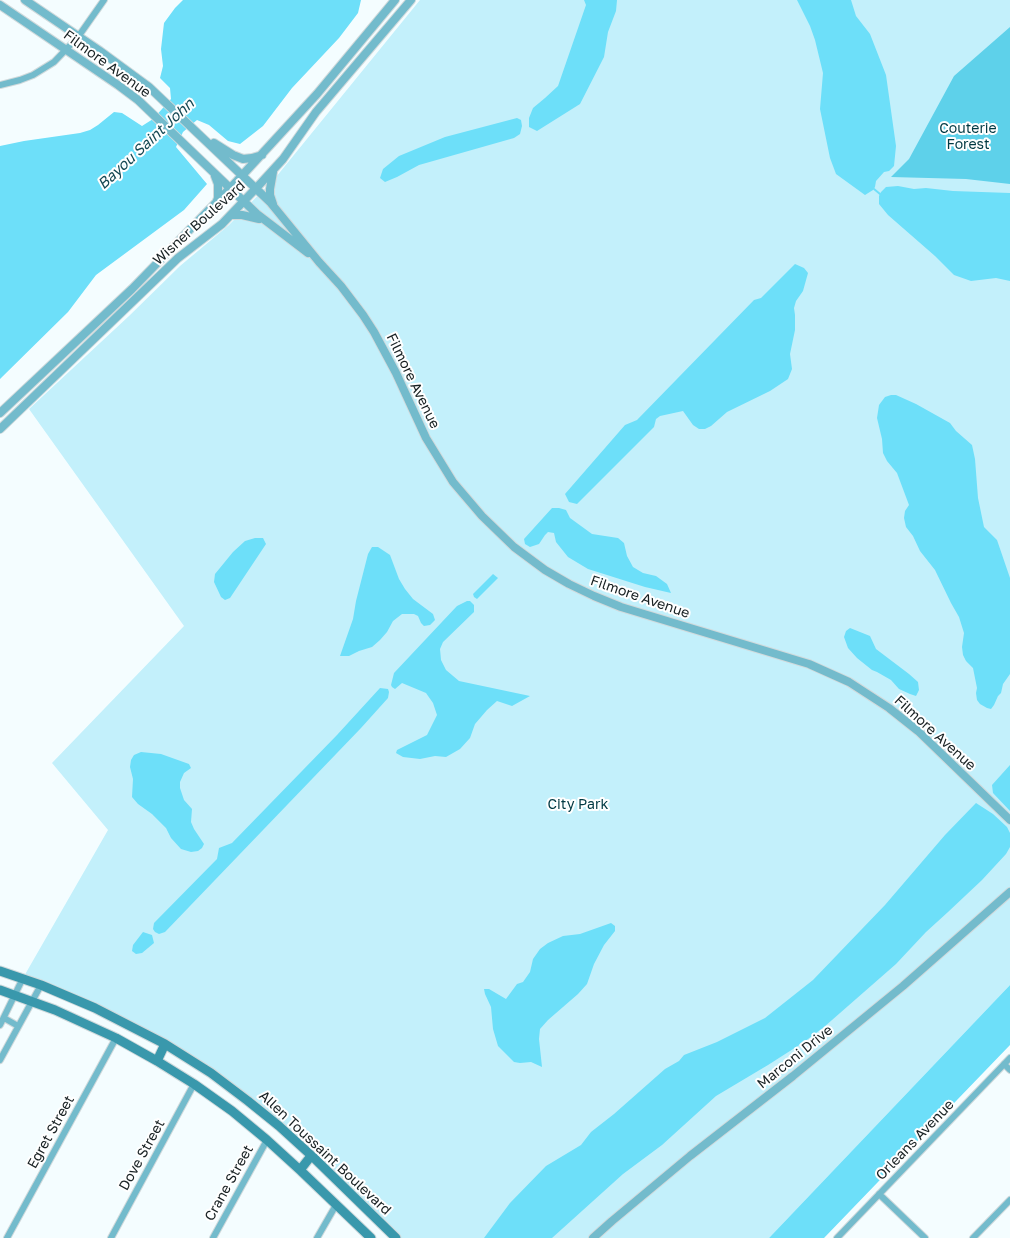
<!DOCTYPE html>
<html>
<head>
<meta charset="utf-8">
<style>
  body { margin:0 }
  canvas { display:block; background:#f4fdff }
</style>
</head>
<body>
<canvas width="1010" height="1238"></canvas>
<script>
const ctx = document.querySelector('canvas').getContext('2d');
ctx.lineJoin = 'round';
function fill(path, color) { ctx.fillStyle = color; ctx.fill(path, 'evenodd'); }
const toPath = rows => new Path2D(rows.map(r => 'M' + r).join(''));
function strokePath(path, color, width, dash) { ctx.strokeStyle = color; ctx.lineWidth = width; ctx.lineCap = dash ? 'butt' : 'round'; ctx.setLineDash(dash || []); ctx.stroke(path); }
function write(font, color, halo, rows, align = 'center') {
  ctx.font = font + ' "Golos Text",sans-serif'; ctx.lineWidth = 4; ctx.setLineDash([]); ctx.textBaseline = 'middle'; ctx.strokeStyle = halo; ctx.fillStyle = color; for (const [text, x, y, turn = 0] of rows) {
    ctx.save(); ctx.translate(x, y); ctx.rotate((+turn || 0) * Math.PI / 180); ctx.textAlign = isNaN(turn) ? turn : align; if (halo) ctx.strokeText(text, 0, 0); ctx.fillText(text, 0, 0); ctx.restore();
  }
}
fill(toPath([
  [420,0,1010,0,1010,985,769,1238,396,1238,279,1126,165,1044,23,978,108,830,52,763,184,626,29,409,129,316,180,266,229,225,276,177]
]), '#c3f0fb');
fill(toPath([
  [1010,27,1010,184,966,179,891,177,909,159,954,76]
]), '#5ed1ea');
fill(toPath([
  [183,0,361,0,358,13,339,38,292,88,263,126,240,144,228,141,209,125,197,120,183,132,176,147,207,184,184,210,96,275,68,312,0,379,0,146,24,141,80,133,90,130,98,125,114,112,122,113,142,126,153,119,171,99,170,88,160,78,163,66,161,49,164,23,175,8],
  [584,0,617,0,616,11,608,32,604,57,580,104,537,131,529,127,529,118,533,108,545,98,558,86,586,5],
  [797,0,851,0,856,16,870,34,886,75,896,146,894,166,889,171,884,172,876,181,875,187,873,190,865,195,836,174,830,158,820,109,823,73,815,40,810,26],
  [517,118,521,120,522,126,520,134,514,138,419,165,397,177,385,182,380,178,383,169,399,156,445,137],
  [898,186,914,189,926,188,953,191,1010,193,1010,281,996,278,971,281,954,275,935,256,888,215,879,204,879,196,881,192,886,187],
  [795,264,804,268,808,273,803,291,796,301,794,308,795,315,795,330,790,354,792,369,788,379,770,391,727,412,711,426,705,429,699,429,693,425,683,411,660,416,656,419,654,427,577,504,569,502,565,494,625,425,637,420,754,300,761,298],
  [891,395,896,395,916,404,950,423,956,431,972,445,975,459,978,498,984,527,997,540,1010,578,1010,674,1003,684,1001,693,998,696,994,705,991,709,987,708,980,704,977,700,976,693,977,688,973,668,966,661,963,655,962,647,964,633,959,617,951,603,935,570,920,551,913,536,906,527,904,518,905,511,909,505,897,473,887,461,883,453,882,439,877,418,879,405,885,397],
  [552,508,559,508,566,510,570,518,592,534,618,538,624,543,627,556,633,567,643,573,656,576,667,584,671,593,645,587,588,569,568,557,556,542,554,533,548,532,545,535,539,544,530,547,525,544,524,539],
  [255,538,263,538,266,544,230,598,225,600,221,597,214,582,215,574,233,552,245,541],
  [372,547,378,547,390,555,399,579,405,589,413,599,433,614,435,620,430,625,424,626,421,623,418,616,414,614,402,614,393,621,387,632,380,640,372,647,359,651,349,656,340,656,353,619,356,601,368,554],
  [493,574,498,578,477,599,474,597,473,594],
  [467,601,470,601,474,605,474,612,443,642,440,649,441,660,446,670,459,681,530,696,512,706,497,701,487,710,475,724,470,738,460,749,446,757,435,756,420,759,403,757,396,753,397,750,427,735,437,715,433,703,426,693,402,683,395,689,392,687,391,685,394,673,457,606],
  [850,628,870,636,876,649,909,674,918,682,919,690,916,696,910,694,899,689,891,680,877,672,872,670,857,658,848,648,844,637,846,631],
  [380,688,388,689,389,692,388,698,361,728,165,932,159,934,155,932,153,929,154,923,217,859,219,848,232,843,337,735],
  [141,752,161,754,189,764,191,768,184,773,180,782,180,788,184,800,192,809,191,822,194,829,204,844,202,848,198,851,191,852,181,849,171,838,166,828,152,814,138,804,132,797,133,779,130,767,131,760,134,755],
  [1010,765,1010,811,993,793,992,785],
  [976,803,993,814,1007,827,1010,833,1010,847,1006,854,982,880,948,912,926,932,896,964,824,1027,804,1042,768,1065,716,1096,662,1145,623,1174,552,1238,484,1238,510,1203,546,1166,581,1145,591,1132,614,1114,665,1069,679,1061,684,1055,717,1042,765,1018,813,980,885,905,945,835],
  [611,923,615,926,615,931,604,945,594,964,587,984,578,994,548,1020,540,1029,539,1039,542,1067,531,1062,520,1063,514,1062,498,1046,493,1029,491,1007,485,994,484,989,489,989,506,999,517,984,523,982,530,972,533,959,540,949,548,943,563,936,580,934],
  [143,932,152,935,154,943,142,953,136,954,132,951,133,945],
  [1010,985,1010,1045,824,1238,769,1238]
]), '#6ddff9');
strokePath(toPath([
  [874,189,880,194]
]), '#6ddff9', 2);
const minor = toPath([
  [0,85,20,80,33,75,54,62,78,37,104,0],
  [4,1018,18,1026],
  [0,1025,23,978],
  [0,1060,41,985],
  [1004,1064,1010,1070],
  [879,1194,925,1238],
  [7,1238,116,1038],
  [111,1238,194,1084],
  [213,1238,267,1140],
  [317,1238,336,1205],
  [837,1238,1010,1058],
  [973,1238,1010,1200]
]);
const tertiary = toPath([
  [25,0,100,51,149,87,270,202,319,262,341,286,363,315,374,332,396,373,426,438,453,482,482,516,514,547,545,570,569,584,594,596,621,607,809,664,849,682,889,708,918,731,1010,820],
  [0,5,118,85,138,100,257,214,308,253],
  [214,143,233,155,243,159,252,158,262,155],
  [273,172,270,189,270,195,273,204],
  [215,176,218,184,218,198,216,203],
  [231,215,242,215,259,219],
  [0,413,132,289,237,181,317,94,395,0],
  [0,429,178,258,222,224,261,183,283,159,316,112,411,0],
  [593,1238,612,1221,690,1156,793,1076,903,986,1010,892]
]);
const secondary = toPath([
  [0,971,41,985,95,1008,165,1044,211,1073,248,1101,279,1126,313,1157,396,1238],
  [0,990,55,1010,116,1038,157,1061,194,1084,232,1111,267,1140,301,1171,371,1238],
  [157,1061,165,1044],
  [300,1170,311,1156]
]);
strokePath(minor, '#d1dadc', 8);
strokePath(tertiary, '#d1dadc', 10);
strokePath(secondary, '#d1dadc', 11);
strokePath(minor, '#73bbcc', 6);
strokePath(tertiary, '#73bbcc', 8);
strokePath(secondary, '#3998ac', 9);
write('14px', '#182123', '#fff', [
  ["Filmore Avenue",107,64,36],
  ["Wisner Boulevard",199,223,-42],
  ["Filmore Avenue",413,381,64],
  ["Filmore Avenue",640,597,19],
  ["Filmore Avenue",935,733,42],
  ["Marconi Drive",795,1057,-39],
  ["Egret Street",51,1132,-61],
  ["Orleans Avenue",915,1140,-46],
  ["Allen Toussaint Boulevard",325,1153,43],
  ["Dove Street",142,1155,-61],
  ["Crane Street",229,1183,-61]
]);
write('14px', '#003943', '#fff', [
  ["Couterie",968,129],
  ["Forest",968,145],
  ["City Park",578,805]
]);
write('italic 15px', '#164954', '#fff', [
  ["Bayou Saint John",146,144,-43]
]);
</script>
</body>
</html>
